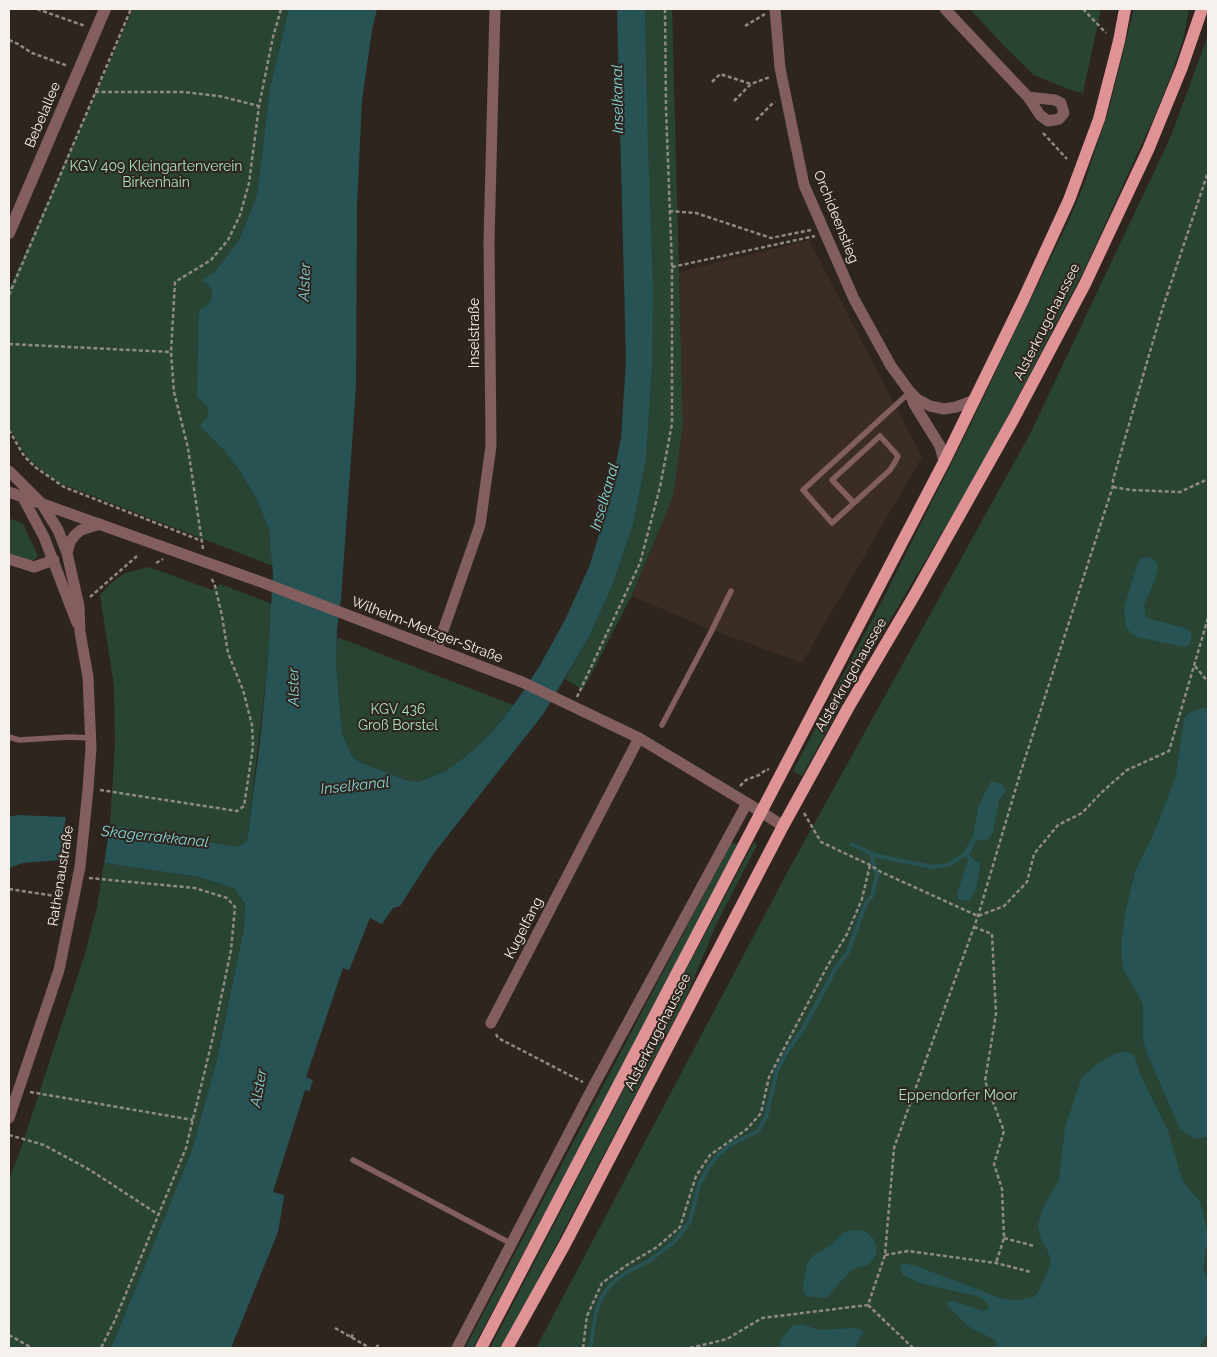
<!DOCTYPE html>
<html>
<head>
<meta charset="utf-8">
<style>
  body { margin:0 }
  #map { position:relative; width:1217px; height:1357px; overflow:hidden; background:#2e251f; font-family:Raleway,sans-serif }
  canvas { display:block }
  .frame { position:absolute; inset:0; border:10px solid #f7f1ed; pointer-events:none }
</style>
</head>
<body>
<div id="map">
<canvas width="1217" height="1357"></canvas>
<div class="frame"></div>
</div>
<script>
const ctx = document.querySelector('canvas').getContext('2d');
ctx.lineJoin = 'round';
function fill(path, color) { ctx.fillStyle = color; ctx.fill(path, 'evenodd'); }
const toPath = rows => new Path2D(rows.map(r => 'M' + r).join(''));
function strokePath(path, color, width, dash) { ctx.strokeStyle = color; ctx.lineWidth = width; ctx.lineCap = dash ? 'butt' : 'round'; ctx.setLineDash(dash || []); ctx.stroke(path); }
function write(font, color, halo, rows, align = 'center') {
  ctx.font = font + ' Raleway,sans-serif'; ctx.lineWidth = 4; ctx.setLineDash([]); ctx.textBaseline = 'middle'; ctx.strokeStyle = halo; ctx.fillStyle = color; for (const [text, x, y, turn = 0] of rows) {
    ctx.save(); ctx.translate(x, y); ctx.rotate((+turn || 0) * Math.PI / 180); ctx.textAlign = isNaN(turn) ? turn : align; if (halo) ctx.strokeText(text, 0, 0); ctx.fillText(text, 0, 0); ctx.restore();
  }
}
fill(toPath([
  [809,240,922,457,802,663,712,630,632,596,673,497,683,425,679,272]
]), '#3b2d23');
fill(toPath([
  [133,9,289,9,270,87,257,195,239,240,215,272,203,281,208,285,212,292,211,300,205,307,202,400,208,407,208,416,204,422,238,468,256,498,269,529,273,566,59,483,28,459,9,427,9,289],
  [645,9,672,9,683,425,673,497,632,595,583,690,565,679,589,637,612,586,633,525,646,460,652,369],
  [970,9,1101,9,1083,93,1068,89,1034,75,1005,47],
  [1134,9,1189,9,1183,40,1171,75,1156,113,1084,270,1010,412,968,489,858,674,802,776,793,771,884,597,959,448,1068,222,1083,187,1109,109],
  [1208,35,1208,1348,536,1348,788,871,1030,434,1171,136],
  [9,518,23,524,38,556,35,559,30,561,23,559,9,553],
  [149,567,212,590,220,584,272,604,268,660,250,817,247,841,237,847,110,825,115,743,114,686,100,595,110,584,125,573],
  [337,637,513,705,492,732,471,752,446,771,418,782,408,780,359,762,352,756,342,732,336,664],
  [754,842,757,845,716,925,684,1002,522,1310,500,1348,490,1348,681,979],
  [731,843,740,845,473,1348,465,1348],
  [104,863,198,877,234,888,245,904,244,928,217,1059,192,1150,111,1348,9,1348,9,1180,20,1151,85,954,97,907]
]), '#2a4433');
fill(toPath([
  [289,9,377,9,372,30,362,100,357,204,356,386,341,600,337,629,336,664,342,732,352,756,359,762,407,780,418,782,446,771,471,752,492,732,518,699,539,667,565,620,589,567,606,513,621,438,626,361,617,9,645,9,648,146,653,292,652,369,646,460,633,525,612,586,589,637,544,713,434,853,400,906,393,908,382,924,370,918,341,990,293,1144,278,1232,231,1348,111,1348,192,1150,217,1059,244,928,245,904,234,888,198,877,104,863,60,860,23,863,9,868,9,817,17,815,65,817,237,847,247,841,260,742,268,660,273,574,269,529,256,498,238,468,223,449,200,426,208,416,208,407,197,397,199,310,205,307,211,300,212,292,208,285,202,280,215,272,239,240,257,195,270,87],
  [1149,557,1156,561,1158,568,1155,580,1144,605,1146,618,1185,628,1191,632,1191,640,1190,644,1185,647,1137,637,1130,632,1126,627,1124,608,1138,562,1142,558],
  [1205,708,1208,710,1208,1136,1194,1139,1180,1129,1149,1058,1143,1041,1143,1004,1123,968,1121,946,1125,915,1135,872,1154,833,1176,776,1184,719,1188,714,1195,710],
  [991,781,1002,784,1006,791,999,800,993,831,989,839,976,841,969,855,975,861,979,862,980,868,976,889,970,900,963,901,958,898,957,894,968,860,963,853,973,837,978,807],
  [1129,1052,1135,1057,1140,1074,1168,1131,1180,1173,1184,1183,1200,1202,1208,1234,1208,1243,1206,1248,1203,1269,1208,1279,1208,1332,1199,1348,993,1348,996,1346,996,1340,972,1329,948,1307,947,1302,953,1301,984,1311,988,1309,989,1305,980,1297,920,1283,903,1275,900,1266,902,1263,916,1266,1003,1299,1017,1300,1034,1297,1039,1291,1050,1266,1051,1261,1047,1249,1042,1242,1038,1225,1042,1210,1059,1180,1065,1128,1082,1077,1099,1063,1116,1053],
  [856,1230,865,1231,873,1238,876,1245,877,1252,874,1258,868,1265,852,1269,826,1298,806,1296,804,1292,803,1284,807,1264,814,1255,831,1245,844,1232],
  [803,1324,818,1330,855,1328,862,1330,863,1334,859,1338,856,1348,780,1348,780,1341,792,1326]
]), '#275355');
fill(toPath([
  [66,815,110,823,104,865,61,862],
  [343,968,351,971,343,991,315,1081,306,1077],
  [305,1090,312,1092,295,1145,287,1196,273,1192]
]), '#2e251f');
strokePath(toPath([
  [851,844,878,856,932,867,948,865,964,855],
  [590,1348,596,1312,601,1298,611,1284,627,1272,649,1261,674,1242,690,1221,699,1185,708,1168,719,1154,730,1145,758,1131,766,1117,777,1070,788,1050,803,1029,837,966,848,952,866,903,872,896,877,876,871,853]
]), '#275355', 4);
strokePath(toPath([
  [37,9,85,26],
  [1083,9,1106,33],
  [745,26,765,14],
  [9,40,18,44,32,53,68,66],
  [712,82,720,74,751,84],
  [95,92,183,92,219,96,259,106],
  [734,101,751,84,770,77],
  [756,120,773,103,775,102],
  [1043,133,1067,159],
  [669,211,696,213,771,238,811,230],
  [672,267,815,236],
  [9,295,131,9],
  [9,344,171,352],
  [9,430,24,456,35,467,64,487,202,541],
  [1113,487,1131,490,1180,492,1208,479],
  [203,549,188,448,174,392,171,352,175,282,211,260,228,240,240,215,249,183,259,106,273,37,281,9],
  [156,563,163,559],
  [90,597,137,556],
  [1195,666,1208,682],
  [577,697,640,563,660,487,672,424,672,267,666,109,665,9],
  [740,786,746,780,759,775,767,769,769,770],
  [100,790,237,811,244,806,253,747,252,725,243,690,228,653,222,616,215,586,211,577],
  [804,813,821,842,870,865,881,872,978,916,1004,906,1027,882,1034,854,1058,825,1082,813,1102,792,1127,770,1169,751,1208,618],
  [89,878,195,888,227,898,235,907,231,950,213,1037,186,1148,115,1320,101,1348],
  [9,889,62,897],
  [974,927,992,934,996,1014,985,1081,1004,1131,994,1164,1002,1189,1004,1238,996,1263],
  [496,1034,498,1038,583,1082],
  [30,1092,193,1120],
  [9,1135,44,1145,90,1170,159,1215],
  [1004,1238,1034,1246],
  [885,1255,908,1251,996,1263,1031,1272],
  [868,1305,913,1348],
  [335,1328,370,1348],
  [9,1335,32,1348],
  [351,1338,354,1332],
  [376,1348,379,1344],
  [583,1348,587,1316,602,1283,627,1265,657,1247,680,1227,696,1176,710,1155,747,1129,761,1113,769,1077,828,965,847,934,862,899,870,865],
  [690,1348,727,1339,762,1318,868,1305,885,1255,894,1148,978,916,1020,774,1113,486,1113,480,1162,310,1208,172]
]), '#908984', 2.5, [4, 2.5]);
strokePath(toPath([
  [854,503,832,480,880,436,898,456,895,462,890,470,832,523,803,490,910,392],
  [662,725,710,634,731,591],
  [9,737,19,740,69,737,90,738],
  [353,1160,512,1244]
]), '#835e5e', 5.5);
strokePath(toPath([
  [775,9,780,68,804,185,854,299,891,366,910,392,917,399,930,406,944,409,956,407,975,400],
  [945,9,1028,97],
  [1028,97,1055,100,1061,103,1064,113,1059,119,1048,121,1040,115,1028,97],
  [911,396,914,404,940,446,944,462],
  [9,492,264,583,522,682,639,738,747,803,783,826],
  [22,496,44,537,77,623],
  [67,553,70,542,75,535,81,530,100,524],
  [9,559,34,567,54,560],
  [437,648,480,525,491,446,489,241,495,9],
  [491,1023,639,738],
  [9,1118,59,970,80,867,88,789,91,748,88,677,80,632,79,606,67,553,58,530,42,504,9,471],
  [457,1348,593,1087,747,803]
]), '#835e5e', 11);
strokePath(toPath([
  [9,233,105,9]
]), '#835e5e', 12);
strokePath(toPath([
  [481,1348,944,462,1023,300,1069,200,1099,119,1119,41,1125,9],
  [507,1348,565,1244,783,826,848,708,914,596,1014,418,1085,284,1148,150,1182,67,1202,9]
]), '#df9395', 12);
write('14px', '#f7f1ed', '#2e251f', [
  ["Bebelallee",43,115,-67],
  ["Orchideenstieg",836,217,68],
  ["Alsterkrugchaussee",1047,322,-63],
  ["Inselstraße",475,333,-90],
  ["Wilhelm-Metzger-Straße",427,630,21],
  ["Alsterkrugchaussee",851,675,-60],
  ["Rathenaustraße",61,876,-81],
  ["Kugelfang",524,928,-63],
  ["Alsterkrugchaussee",658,1032,-63]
]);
write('14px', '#aae3bd', '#2e251f', [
  ["KGV 409 Kleingartenverein",156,167],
  ["Birkenhain",156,183],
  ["KGV 436",398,710],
  ["Groß Borstel",398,726],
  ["Eppendorfer Moor",958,1096]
]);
write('italic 15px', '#84d4d7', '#2e251f', [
  ["Inselkanal",618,99,-91],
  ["Alster",305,282,-88],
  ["Inselkanal",605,497,-74],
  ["Alster",294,687,-91],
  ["Inselkanal",355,786,-6],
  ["Skagerrakkanal",155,837,6],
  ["Alster",259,1088,-80]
]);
</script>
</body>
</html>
